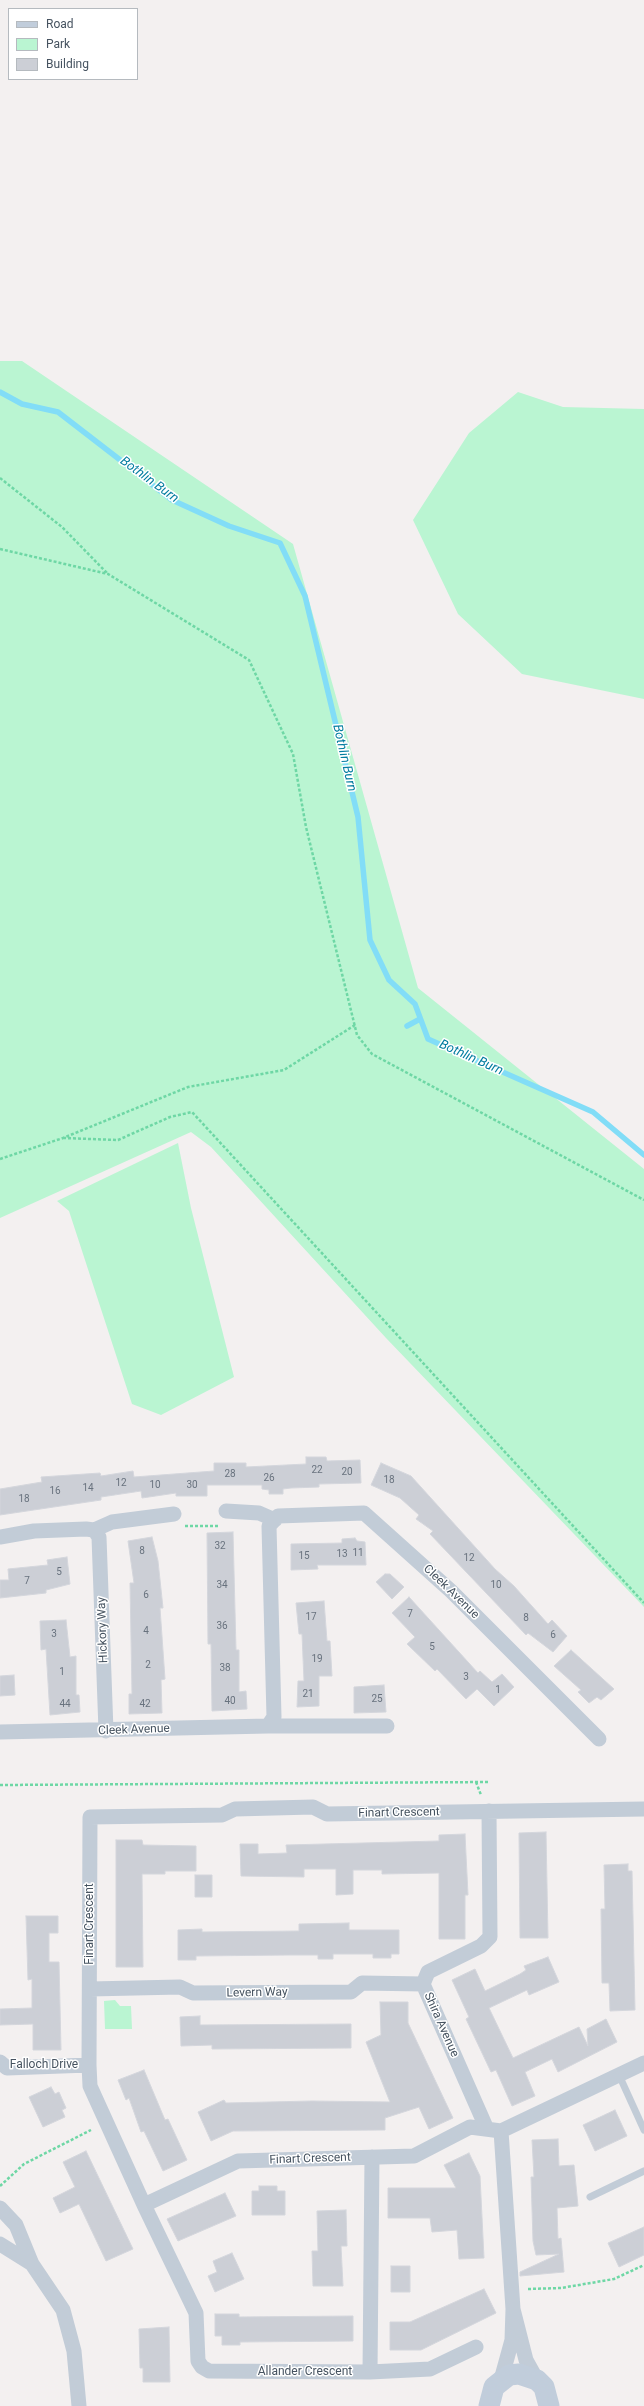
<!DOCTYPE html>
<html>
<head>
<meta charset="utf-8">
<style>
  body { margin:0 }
  #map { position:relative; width:644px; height:2406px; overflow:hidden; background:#f3f0f0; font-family:Roboto,sans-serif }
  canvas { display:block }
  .legend { position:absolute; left:8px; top:8px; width:130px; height:72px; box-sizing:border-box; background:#fff; border:1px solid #b5babf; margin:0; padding:5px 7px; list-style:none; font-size:12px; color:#465360 }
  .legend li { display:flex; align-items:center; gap:8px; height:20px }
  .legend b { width:20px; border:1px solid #b5babf }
</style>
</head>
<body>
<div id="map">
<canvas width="644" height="2406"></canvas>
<ul class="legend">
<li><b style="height:5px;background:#c1cddb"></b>Road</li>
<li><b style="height:11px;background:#baf5d2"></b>Park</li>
<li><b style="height:11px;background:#cccfd6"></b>Building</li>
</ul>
</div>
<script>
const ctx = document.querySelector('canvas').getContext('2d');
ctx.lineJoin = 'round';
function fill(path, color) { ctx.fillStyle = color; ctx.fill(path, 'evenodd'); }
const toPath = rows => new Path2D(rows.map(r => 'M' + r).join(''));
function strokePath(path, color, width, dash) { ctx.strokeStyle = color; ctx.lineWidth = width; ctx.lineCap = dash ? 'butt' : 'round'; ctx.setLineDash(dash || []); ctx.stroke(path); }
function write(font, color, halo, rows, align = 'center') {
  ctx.font = font + ' Roboto,sans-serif'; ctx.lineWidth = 3; ctx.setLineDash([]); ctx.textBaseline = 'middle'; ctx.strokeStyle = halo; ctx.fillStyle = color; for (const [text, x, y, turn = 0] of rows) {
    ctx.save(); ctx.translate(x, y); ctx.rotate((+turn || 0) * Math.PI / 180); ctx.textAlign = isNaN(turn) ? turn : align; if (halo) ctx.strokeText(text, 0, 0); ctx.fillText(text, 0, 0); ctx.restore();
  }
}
fill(toPath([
  [0,361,22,361,293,544,418,988,644,1169,644,1607,386,1338,211,1147,191,1132,0,1218],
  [518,392,563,407,644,409,644,699,522,674,458,614,413,520,469,433],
  [178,1143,191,1208,234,1377,161,1415,132,1404,69,1211,57,1201],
  [115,2000,120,2006,131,2006,132,2029,105,2029,104,2001]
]), '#baf5d2');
strokePath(toPath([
  [0,392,22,404,58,412,172,500,229,526,280,543,305,596,358,817,370,940,389,980,415,1004,428,1039,593,1112,644,1155],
  [407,1026,420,1019]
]), '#82ddf7', 5.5);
const building = toPath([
  [306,1457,326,1457,327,1461,360,1460,361,1483,319,1484,319,1487,291,1488,283,1489,283,1494,269,1494,269,1490,262,1489,262,1485,207,1485,207,1496,176,1496,176,1493,142,1498,141,1491,101,1497,101,1500,0,1515,0,1489,42,1482,41,1477,100,1473,101,1476,133,1471,134,1477,214,1471,214,1463,246,1463,246,1467,306,1464,306,1457],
  [381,1463,411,1476,495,1569,514,1586,548,1624,552,1620,567,1636,553,1652,528,1633,526,1635,430,1534,433,1531,416,1519,419,1515,400,1498,371,1485,381,1463],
  [233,1532,236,1650,239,1650,239,1692,246,1691,247,1709,212,1711,211,1644,208,1644,207,1533,233,1532],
  [152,1537,158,1561,163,1608,160,1608,165,1679,161,1680,162,1713,129,1714,129,1694,132,1694,130,1583,134,1583,128,1541,152,1537],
  [355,1538,357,1541,365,1542,366,1565,317,1565,318,1569,291,1570,291,1544,342,1543,342,1539,355,1538],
  [67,1557,70,1584,46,1590,46,1593,0,1598,0,1580,9,1580,8,1569,48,1565,47,1560,67,1557],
  [385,1574,390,1574,404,1587,392,1599,376,1582,385,1574],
  [409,1597,478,1673,480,1671,492,1682,502,1674,514,1687,494,1706,477,1689,466,1699,437,1669,435,1671,407,1644,415,1637,392,1613,409,1597],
  [324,1601,327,1641,330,1641,332,1676,319,1676,319,1706,297,1707,298,1681,304,1681,302,1634,299,1634,296,1603,324,1601],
  [66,1620,70,1657,76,1656,76,1695,79,1695,80,1712,50,1715,46,1649,41,1650,40,1621,66,1620],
  [571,1650,614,1689,601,1700,597,1697,589,1703,578,1692,581,1690,554,1666,571,1650],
  [14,1675,15,1695,0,1696,0,1676,14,1675],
  [384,1685,386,1712,354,1713,354,1687,384,1685],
  [546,1832,548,1938,520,1938,519,1833,546,1832],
  [465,1834,468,1895,465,1895,465,1939,439,1939,439,1873,382,1874,382,1870,353,1870,353,1894,336,1895,336,1869,304,1869,304,1877,241,1876,240,1844,258,1844,258,1854,287,1853,286,1845,439,1841,439,1835,465,1834],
  [116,1840,142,1840,143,1845,196,1846,196,1871,165,1871,165,1874,142,1874,143,1967,116,1967,116,1840],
  [628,1864,628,1871,632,1871,635,2010,610,2011,609,1983,602,1983,601,1909,605,1909,604,1865,628,1864],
  [195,1875,212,1875,212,1897,195,1897,195,1875],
  [26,1916,58,1916,58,1933,49,1933,49,1962,59,1962,61,2050,33,2050,33,2024,0,2025,0,2009,32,2008,32,1979,28,1980,26,1916],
  [349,1923,349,1930,399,1930,399,1954,391,1954,391,1958,373,1958,373,1954,333,1954,333,1959,318,1959,318,1955,289,1955,196,1956,196,1960,178,1960,178,1930,202,1929,202,1932,299,1931,299,1924,349,1923],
  [548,1957,559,1982,529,1995,527,1990,489,2008,513,2058,579,2027,588,2046,587,2029,606,2019,617,2042,558,2072,552,2059,525,2072,535,2096,512,2106,496,2070,491,2072,466,2019,469,2017,452,1980,475,1969,485,1991,520,1974,526,1970,524,1966,548,1957],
  [380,2002,408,2002,408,2023,453,2118,429,2129,419,2107,385,2118,385,2130,233,2131,211,2141,198,2112,224,2100,226,2103,312,2101,390,2102,366,2042,381,2035,380,2002],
  [200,2016,200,2025,351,2024,351,2048,212,2049,212,2045,181,2046,180,2017,200,2016],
  [144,2070,165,2120,168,2119,187,2160,163,2171,144,2131,141,2132,129,2098,126,2100,118,2080,144,2070],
  [51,2087,55,2094,59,2092,66,2108,62,2110,65,2117,43,2127,29,2097,51,2087],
  [615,2110,627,2136,595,2151,583,2125,615,2110],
  [558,2139,559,2166,574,2165,578,2206,557,2208,558,2239,561,2238,564,2272,520,2276,520,2272,559,2254,536,2255,533,2241,531,2177,534,2177,532,2140,558,2139],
  [86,2151,133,2249,106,2261,79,2204,60,2213,53,2198,75,2187,63,2162,86,2151],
  [469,2153,480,2176,484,2258,459,2259,457,2230,432,2232,430,2218,388,2218,388,2188,456,2188,444,2165,469,2153],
  [259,2186,277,2186,277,2191,285,2191,285,2215,252,2215,252,2191,259,2191,259,2186],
  [225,2193,236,2216,178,2241,167,2219,225,2193],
  [346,2210,347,2246,341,2246,343,2286,313,2286,312,2251,318,2251,317,2211,346,2210],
  [644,2227,644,2255,619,2267,608,2243,644,2227],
  [232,2253,244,2279,215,2292,208,2276,217,2272,213,2261,232,2253],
  [391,2266,410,2266,410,2292,391,2292,391,2266],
  [484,2289,496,2313,421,2350,390,2350,390,2322,410,2322,484,2289],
  [215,2314,239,2314,239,2317,353,2316,353,2341,240,2342,240,2345,222,2345,222,2336,215,2336,215,2314],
  [169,2327,170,2382,143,2382,143,2368,140,2368,139,2329,169,2327]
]);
fill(building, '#cccfd6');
strokePath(building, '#d4d6dc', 1);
strokePath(toPath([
  [0,478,62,527,107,573],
  [0,549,108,574,249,660,293,754,306,827,357,1035,372,1054,644,1200],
  [63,1138,118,1140,170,1117,192,1112,644,1603],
  [0,1159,63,1138,188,1087,284,1070,355,1025],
  [185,1526,218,1526],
  [476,1782,481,1795],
  [0,1785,489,1782],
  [0,2186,24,2164,91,2130],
  [528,2289,561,2288,614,2279,644,2265]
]), '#6ed7a5', 2.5, [3, 2]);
strokePath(toPath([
  [619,2075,644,2130],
  [590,2197,644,2171]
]), '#c2ccd7', 7);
strokePath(toPath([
  [226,1511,259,1513,275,1520],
  [94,1530,112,1522,174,1514],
  [0,1537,34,1531,86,1529,94,1530,99,1537,106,1731],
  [268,1726,387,1726],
  [0,1732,268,1726,274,1717,269,1526,278,1516,364,1513,451,1591,599,1739],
  [644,1809,327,1814,313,1807,235,1809,222,1815,90,1817,89,2065,90,2086,144,2205,238,2161,414,2156,470,2127,501,2131,644,2063],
  [90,1989,180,1987,193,1993,351,1992,362,1983,423,1984],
  [0,2062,7,2068,89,2065],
  [486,2127,423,1984,428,1972,481,1946,490,1937,489,1811],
  [501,2131,513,2309],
  [144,2205,196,2313,198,2361,202,2367,209,2371,370,2372,372,2157],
  [0,2208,16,2225,32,2264,63,2310,74,2351,79,2406],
  [0,2244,32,2264],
  [370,2372,430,2369,476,2347],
  [501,2380,512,2340,513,2309,526,2360,537,2380]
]), '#c2ccd7', 15);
strokePath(toPath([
  [489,2406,494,2387,509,2375,519,2374,537,2380,544,2387,549,2406]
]), '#c1cddb', 21);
write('10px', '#68727e', null, [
  ["22",317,1470],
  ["20",347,1472],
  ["28",230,1474],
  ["26",269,1478],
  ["18",389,1480],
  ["12",121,1483],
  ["10",155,1485],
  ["30",192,1485],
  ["14",88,1488],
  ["16",55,1491],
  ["18",24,1499],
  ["32",220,1546],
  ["8",142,1551],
  ["11",358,1553],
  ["13",342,1554],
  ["15",304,1556],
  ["12",469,1558],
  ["5",59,1572],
  ["7",27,1581],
  ["34",222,1585],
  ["10",496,1585],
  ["6",146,1595],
  ["7",410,1614],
  ["17",311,1617],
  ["8",526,1618],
  ["36",222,1626],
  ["4",146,1631],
  ["3",54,1634],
  ["6",553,1635],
  ["5",432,1647],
  ["19",317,1659],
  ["2",148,1665],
  ["38",225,1668],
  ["1",62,1672],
  ["3",466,1677],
  ["1",498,1690],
  ["21",308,1694],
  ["25",377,1699],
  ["40",230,1701],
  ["44",65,1704],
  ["42",145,1704]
]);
write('12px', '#465360', '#fff', [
  ["Cleek Avenue",451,1592,44],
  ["Hickory Way",103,1630,-92],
  ["Cleek Avenue",134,1730,-2],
  ["Finart Crescent",399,1813,-1],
  ["Finart Crescent",90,1924,-90],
  ["Levern Way",257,1993,-1],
  ["Shira Avenue",441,2025,66],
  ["Falloch Drive",44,2065],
  ["Finart Crescent",310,2159,-2],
  ["Allander Crescent",305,2372]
]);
write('italic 13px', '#037da0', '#fff', [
  ["Bothlin Burn",149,480,36],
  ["Bothlin Burn",344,758,77],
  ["Bothlin Burn",471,1058,24]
]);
</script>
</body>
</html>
